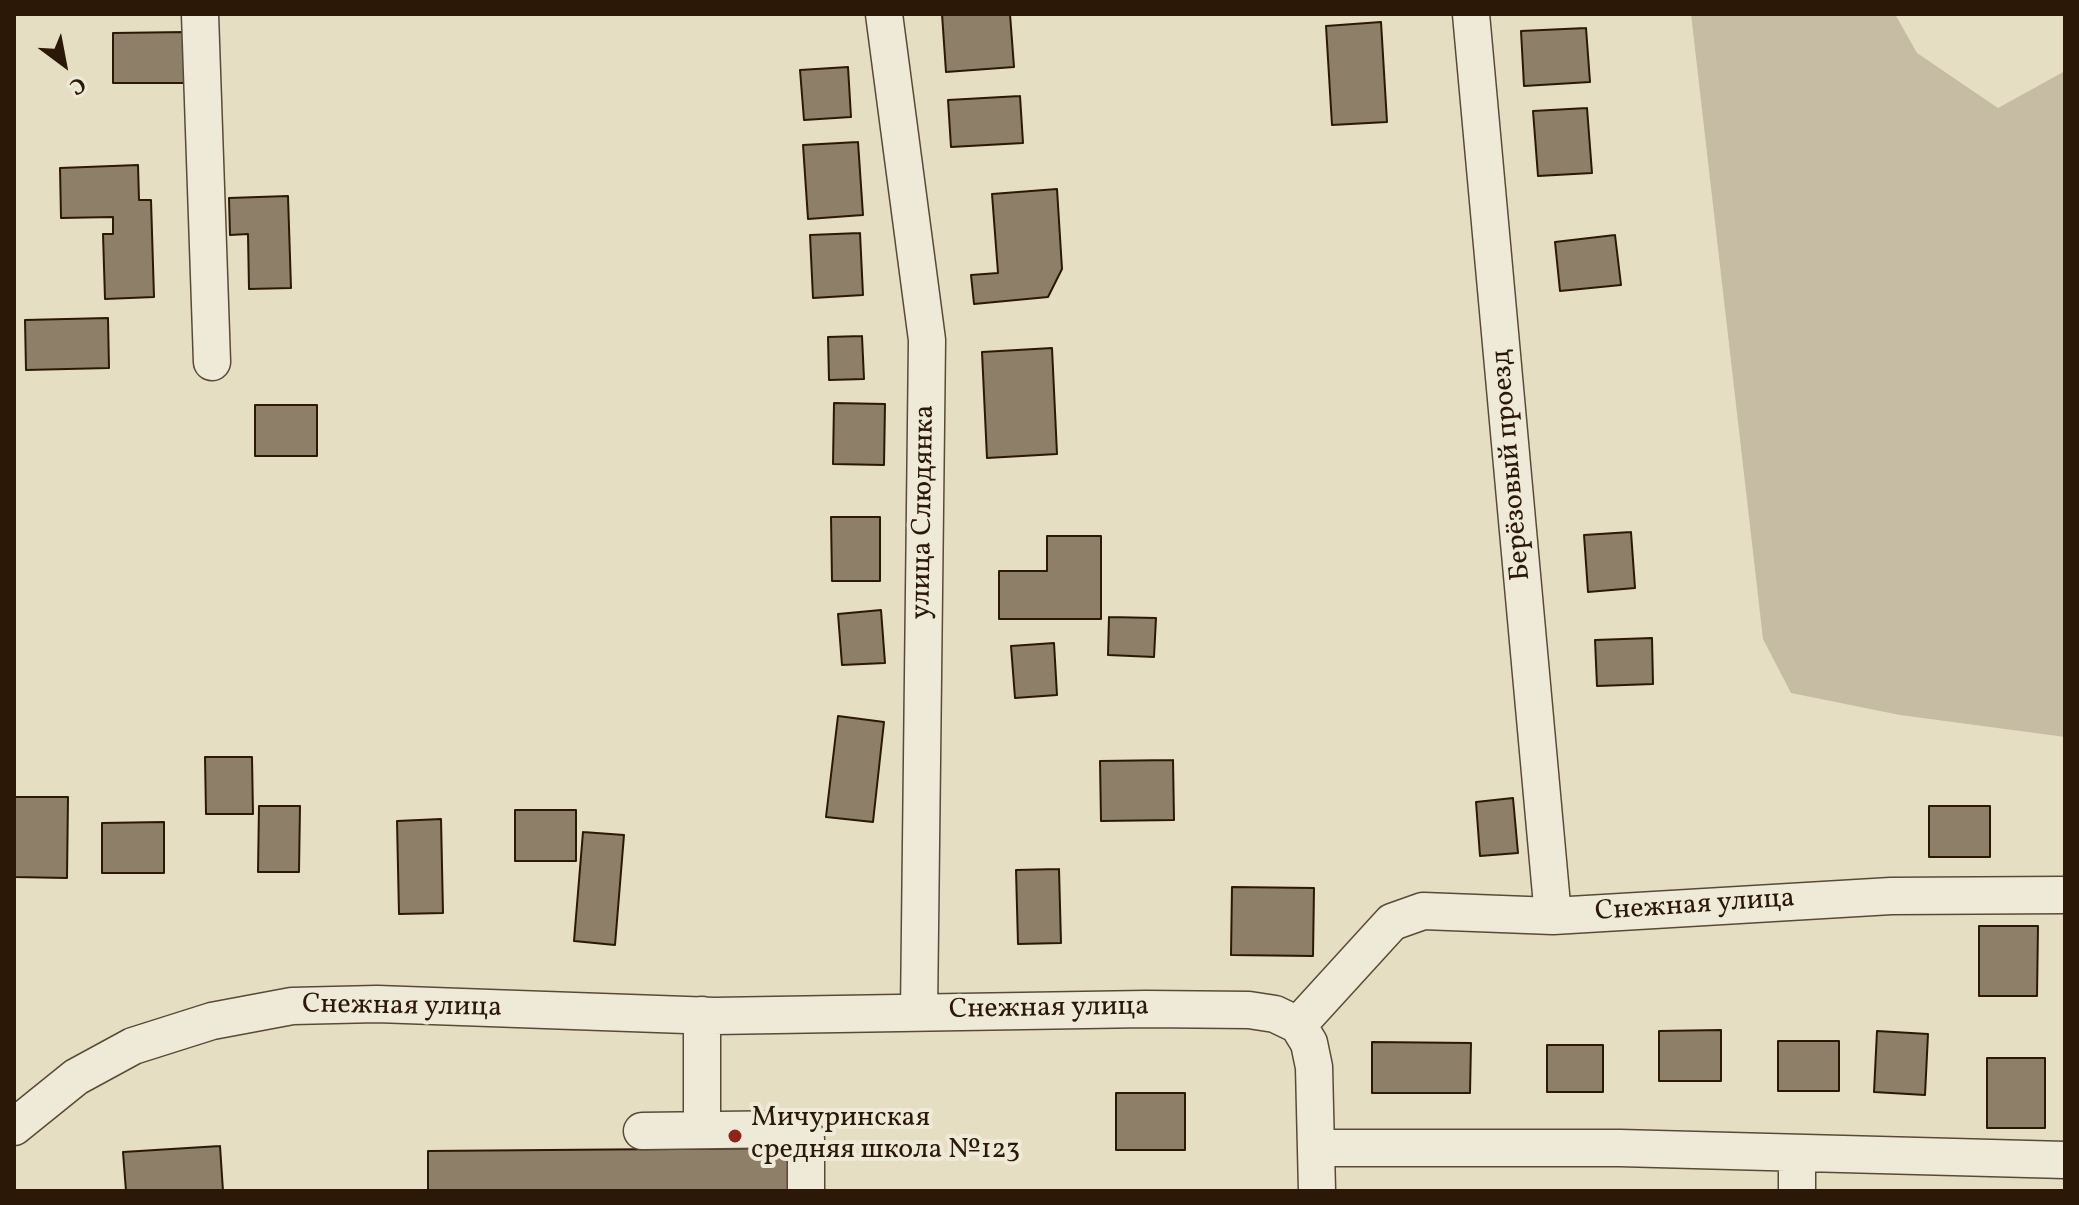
<!DOCTYPE html>
<html>
<head>
<meta charset="utf-8">
<style>
  body { margin:0 }
  #map { position:relative; width:2079px; height:1205px; overflow:hidden; background:#e6dec3; font-family:Vollkorn,serif }
  canvas { display:block }
  .frame { position:absolute; inset:0; border:16px solid #2c1806; pointer-events:none }
  .north { position:absolute; left:24px; top:24px; width:80px; height:80px; -webkit-text-stroke:6px #efead8; paint-order:stroke; rotate:148deg; font-size:22px; font-weight:700; line-height:32px; text-align:center; color:#2c1806 }
  .north::after { content:''; display:block; margin:auto; width:28px; height:36px; background:#2c1806; clip-path:polygon(50% 0,100% 100%,50% 72%,0 100%) }
</style>
</head>
<body>
<div id="map">
<canvas width="2079" height="1205"></canvas>
<div class="frame"></div>
<div class="north">С</div>
</div>
<script>
const ctx = document.querySelector('canvas').getContext('2d');
ctx.lineJoin = 'round';
function fill(path, color) { ctx.fillStyle = color; ctx.fill(path, 'evenodd'); }
const toPath = rows => new Path2D(rows.map(r => 'M' + r).join(''));
function strokePath(path, color, width, dash) { ctx.strokeStyle = color; ctx.lineWidth = width; ctx.lineCap = dash ? 'butt' : 'round'; ctx.setLineDash(dash || []); ctx.stroke(path); }
function write(font, color, halo, rows, align = 'center') {
  ctx.font = font + ' Vollkorn,serif'; ctx.lineWidth = 8; ctx.setLineDash([]); ctx.textBaseline = 'middle'; ctx.strokeStyle = halo; ctx.fillStyle = color; for (const [text, x, y, turn = 0] of rows) {
    ctx.save(); ctx.translate(x, y); ctx.rotate((+turn || 0) * Math.PI / 180); ctx.textAlign = isNaN(turn) ? turn : align; if (halo) ctx.strokeText(text, 0, 0); ctx.fillText(text, 0, 0); ctx.restore();
  }
}
fill(toPath([
  [1691,14,1895,14,1917,53,1998,108,2065,71,2065,737,1900,715,1791,693,1763,639]
]), '#c6bca3');
const building = toPath([
  [942,14,1010,14,1014,67,946,72,942,14],
  [1381,22,1387,122,1332,125,1326,26,1381,22],
  [1586,28,1590,82,1524,86,1521,31,1586,28],
  [186,32,186,83,113,83,113,33,186,32],
  [848,67,851,117,804,120,800,70,848,67],
  [1020,96,1023,143,951,147,948,100,1020,96],
  [1587,108,1592,173,1538,176,1533,111,1587,108],
  [858,142,863,215,808,219,803,145,858,142],
  [138,165,139,200,151,200,154,297,105,299,103,234,113,234,113,217,61,218,60,168,138,165],
  [1057,189,1062,269,1048,297,974,304,971,275,998,273,992,194,1057,189],
  [288,196,291,288,249,289,248,234,230,235,229,198,288,196],
  [860,233,863,295,813,298,810,235,860,233],
  [1615,235,1621,285,1560,291,1555,242,1615,235],
  [108,318,109,368,26,370,25,320,108,318],
  [862,336,864,379,829,380,828,337,862,336],
  [1052,348,1057,454,987,458,982,352,1052,348],
  [834,403,885,404,884,465,833,464,834,403],
  [255,405,317,405,317,456,255,456,255,405],
  [831,517,880,517,880,581,832,581,831,517],
  [1631,532,1635,588,1588,592,1584,535,1631,532],
  [1047,536,1101,536,1101,619,999,619,999,571,1047,571,1047,536],
  [881,610,885,663,842,665,838,614,881,610],
  [1109,617,1156,618,1154,657,1108,655,1109,617],
  [1652,638,1653,684,1597,686,1595,640,1652,638],
  [1054,643,1057,695,1015,698,1011,646,1054,643],
  [838,716,884,722,873,822,826,817,838,716],
  [205,757,252,757,253,814,206,814,205,757],
  [1173,760,1174,820,1101,821,1100,761,1173,760],
  [14,797,68,797,67,878,14,877,14,797],
  [1513,798,1518,853,1480,856,1476,802,1513,798],
  [259,806,300,806,299,872,258,872,259,806],
  [1929,806,1990,806,1990,857,1929,857,1929,806],
  [515,810,576,810,576,861,515,861,515,810],
  [441,819,443,913,399,914,397,821,441,819],
  [164,822,164,873,102,873,102,823,164,822],
  [583,832,624,835,615,945,574,941,583,832],
  [1059,869,1061,943,1018,944,1016,870,1059,869],
  [1232,887,1314,888,1313,956,1231,955,1232,887],
  [1979,926,2038,926,2037,996,1979,996,1979,926],
  [1721,1030,1721,1081,1659,1081,1659,1031,1721,1030],
  [1877,1031,1928,1034,1925,1095,1874,1092,1877,1031],
  [1778,1041,1839,1041,1839,1091,1778,1091,1778,1041],
  [1372,1042,1471,1043,1470,1093,1372,1093,1372,1042],
  [1547,1045,1603,1045,1603,1092,1547,1092,1547,1045],
  [1987,1058,2045,1058,2045,1128,1987,1128,1987,1058],
  [1116,1093,1185,1093,1185,1150,1116,1150,1116,1093],
  [220,1146,223,1191,126,1191,123,1152,220,1146],
  [792,1148,793,1191,428,1191,428,1151,792,1148]
]);
fill(building, '#8d7f68');
strokePath(building, '#2c1806', 2);
const minor = toPath([
  [200,14,212,362],
  [884,14,927,340,919,1012],
  [1471,14,1553,916],
  [702,1015,702,1130],
  [1298,1025,1392,922,1423,911,1553,916,1891,896,2065,895],
  [1298,1025,1309,1043,1314,1067,1317,1191],
  [14,1127,76,1077,133,1046,212,1021,292,1006,377,1004,714,1016,1146,1009,1249,1010,1275,1014,1298,1025],
  [642,1131,797,1129,804,1132,806,1139,806,1191],
  [1317,1148,1620,1148,2065,1160],
  [1797,1153,1797,1191]
]);
strokePath(minor, '#5a4a35', 39);
strokePath(minor, '#efead8', 36);
for (const [x, y, r, color] of [
  [735,1136,8,"#8f2418"]
]) { const dot = new Path2D(); dot.arc(x, y, r, 0, 2 * Math.PI); ctx.fillStyle = color; ctx.fill(dot); strokePath(dot, '#efead8', 3); }
write('28px', '#2c1806', '#efead8', [
  ["Берёзовый проезд",1513,465,-95],
  ["улица Слюдянка",925,512,-89],
  ["Снежная улица",1695,907,-4],
  ["Снежная улица",402,1008,1],
  ["Снежная улица",1049,1010,-1]
]);
write('28px', '#2c1806', '#efead8', [
  ["Мичуринская",751,1120],
  ["средняя школа №123",751,1152]
], 'left');
</script>
</body>
</html>
